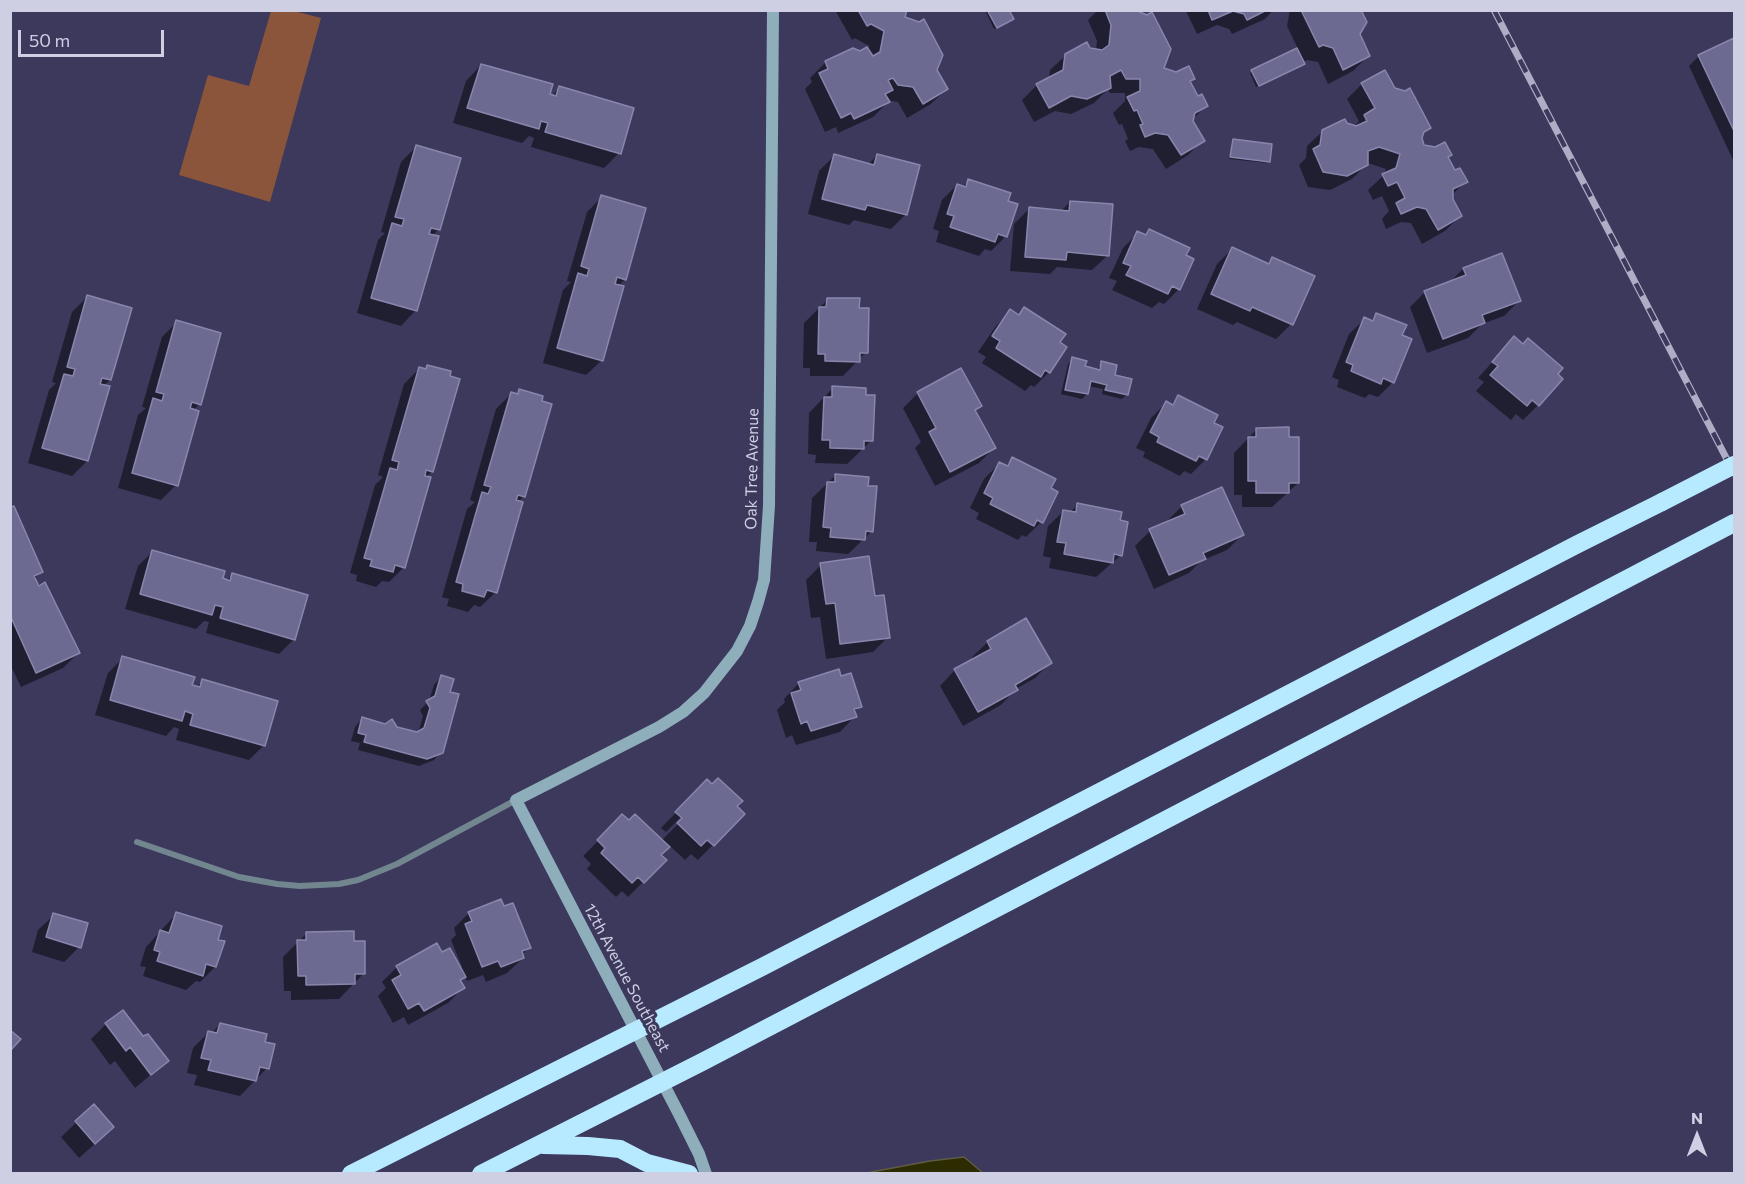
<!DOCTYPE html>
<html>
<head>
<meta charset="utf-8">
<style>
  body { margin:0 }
  #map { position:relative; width:1745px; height:1184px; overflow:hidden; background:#3c395c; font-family:Commissioner,sans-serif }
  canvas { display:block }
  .frame { position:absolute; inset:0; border:12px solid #cfcfe4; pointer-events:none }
  .north { position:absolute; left:1667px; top:1106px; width:60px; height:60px; -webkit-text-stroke:4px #3c395c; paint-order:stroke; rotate:0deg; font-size:16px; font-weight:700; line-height:24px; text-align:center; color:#cfcfe4 }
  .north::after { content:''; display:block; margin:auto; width:21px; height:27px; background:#cfcfe4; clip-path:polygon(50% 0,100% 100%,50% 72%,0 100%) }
  .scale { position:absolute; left:18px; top:30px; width:146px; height:27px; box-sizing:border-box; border:3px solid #cfcfe4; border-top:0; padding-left:8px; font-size:18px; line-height:21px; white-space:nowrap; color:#cfcfe4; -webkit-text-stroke:4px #3c395c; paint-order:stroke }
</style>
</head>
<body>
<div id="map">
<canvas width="1745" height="1184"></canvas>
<div class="frame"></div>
<div class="north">N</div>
<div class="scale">50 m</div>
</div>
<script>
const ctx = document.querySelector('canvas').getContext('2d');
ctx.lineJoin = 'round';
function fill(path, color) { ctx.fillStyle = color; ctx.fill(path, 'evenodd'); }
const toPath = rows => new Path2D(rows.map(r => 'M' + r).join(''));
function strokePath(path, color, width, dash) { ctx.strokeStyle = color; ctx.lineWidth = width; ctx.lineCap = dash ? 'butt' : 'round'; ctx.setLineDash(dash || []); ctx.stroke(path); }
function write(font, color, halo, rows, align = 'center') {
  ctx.font = font + ' Commissioner,sans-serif'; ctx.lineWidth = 6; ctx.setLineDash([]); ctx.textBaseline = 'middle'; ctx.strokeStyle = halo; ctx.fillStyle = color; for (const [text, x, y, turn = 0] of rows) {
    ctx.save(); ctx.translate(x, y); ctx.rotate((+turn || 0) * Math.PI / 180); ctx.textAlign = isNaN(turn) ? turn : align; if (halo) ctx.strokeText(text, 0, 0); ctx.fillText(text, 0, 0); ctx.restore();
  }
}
fill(toPath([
  [271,11,294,11,321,18,270,202,179,175,208,75,249,86]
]), '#8a553b');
const water = toPath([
  [964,1157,983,1173,866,1173,930,1161,964,1157]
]);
fill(water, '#2d2b00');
strokePath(water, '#5e5c44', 1.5);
fill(toPath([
  [835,10,906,10,903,18,946,89,931,104,907,118,898,102,887,100,888,102,873,117,838,133,836,127,825,132,805,89,812,82,810,78,825,63,853,50,860,53,868,51,869,46,855,38,852,40],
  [985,10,1007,10,1010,21,994,29],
  [1098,10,1133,10,1162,69,1193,78,1189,82,1197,98,1206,106,1192,120,1203,140,1188,155,1166,169,1153,149,1139,147,1130,151,1125,141,1128,139,1122,124,1119,125,1113,113,1125,101,1125,93,1110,93,1108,89,1094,103,1071,114,1055,111,1034,122,1022,100,1037,85,1049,79,1050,70,1066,55,1089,49,1096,50,1097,41,1088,20],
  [1273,10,1265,19,1232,34,1229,29,1217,25,1197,34,1186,11],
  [1290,10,1359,10,1358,34,1368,56,1353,71,1328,84,1318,62,1307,60,1302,62,1301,65,1256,87,1250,73,1252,71,1298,49,1287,26],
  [1734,39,1734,162,1689,66,1699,56],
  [481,65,552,96,559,88,619,153,604,168,531,147,534,138,529,136,522,143,453,123,466,81],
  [1362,84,1394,89,1429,128,1421,136,1423,146,1447,158,1455,172,1466,181,1451,196,1460,216,1445,231,1422,244,1411,223,1401,222,1386,229,1382,219,1389,211,1382,196,1373,200,1368,190,1384,175,1386,169,1368,163,1352,179,1330,190,1308,187,1299,165,1306,158,1307,146,1323,131,1346,124,1354,127,1359,121,1347,99],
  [1233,141,1269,161,1267,163,1229,159],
  [416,147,439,229,432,236,416,310,401,326,357,313,378,240,385,233,381,232,401,162],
  [877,155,906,214,891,229,854,220,849,225,808,214,819,171,834,156,868,165],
  [969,181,1006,202,1006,236,991,251,985,249,979,256,936,242,939,231,933,229,942,200,957,185,962,187],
  [602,197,625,279,618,286,602,360,586,375,543,363,563,290,571,282,567,281,587,212],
  [1070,202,1108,255,1092,270,1057,267,1050,274,1010,271,1014,224,1029,209,1061,211],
  [1149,231,1184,256,1179,289,1164,304,1159,302,1152,308,1112,290,1117,281,1109,278,1123,248,1138,233,1144,236],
  [1232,249,1267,264,1272,259,1291,324,1276,339,1237,322,1233,325,1197,309,1217,264],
  [1502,255,1519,301,1504,316,1482,324,1468,338,1427,353,1410,307,1425,292,1450,282,1463,269],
  [87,297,110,380,103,386,87,461,72,476,28,463,49,390,56,383,52,382,72,312],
  [827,300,858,309,866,352,843,376,810,376,810,368,803,368,804,323],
  [1024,309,1058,343,1065,347,1049,372,1034,387,1031,385,1025,391,982,363,986,357,978,352,996,326,1011,311,1018,316],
  [1377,315,1400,336,1393,382,1378,397,1369,394,1365,398,1337,387,1339,380,1332,377,1349,334,1365,319,1370,321],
  [177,322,199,404,193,411,176,485,161,500,118,488,138,415,146,408,142,407,162,337],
  [1514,338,1538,405,1523,420,1516,414,1511,420,1476,391,1484,382,1478,378],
  [1073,359,1083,368,1096,371,1102,363,1127,394,1122,399,1102,394,1103,389,1088,386,1087,394,1082,399,1061,394,1068,364],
  [428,366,432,471,426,478,404,567,389,582,382,581,376,587,356,581,357,575,350,573,375,485,383,477,378,475,404,384,419,369,424,370],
  [833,388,872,440,847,464,815,463,816,455,808,454,809,413],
  [519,391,524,496,518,502,496,592,480,607,474,605,468,612,447,606,449,599,442,597,467,509,475,502,470,500,496,409,511,394,516,395],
  [918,393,980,406,974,411,994,448,979,463,935,486,915,448,921,442,903,408],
  [1178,397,1212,423,1206,459,1191,474,1184,471,1180,476,1143,457,1145,452,1136,448,1151,418,1166,403,1171,405],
  [1257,429,1288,438,1298,483,1272,507,1242,507,1242,495,1234,495,1234,453],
  [1013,459,1049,489,1041,522,1026,537,1022,535,1018,540,976,519,979,513,970,508,984,479,1000,463,1006,466],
  [836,475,872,531,848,554,816,551,817,542,809,542,812,498],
  [1078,505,1118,522,1121,555,1096,577,1049,568,1051,558,1043,556,1048,526,1064,511,1070,512],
  [1182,506,1242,535,1227,550,1201,561,1189,573,1154,589,1135,546,1150,531,1168,523,1167,521],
  [10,509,41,572,34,579,78,653,63,668,21,687,10,664],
  [153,551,226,581,233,574,294,639,279,654,206,633,209,622,204,621,196,629,125,609,138,566],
  [821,565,888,637,873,652,826,659,820,617,811,618,806,580],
  [1026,621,1050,663,1035,678,1016,689,1001,705,963,726,940,686,955,670,974,660,972,657,988,642],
  [123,658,190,686,196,687,203,681,264,745,249,760,176,740,179,729,174,727,166,736,95,715,108,673],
  [441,677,441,752,434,760,419,766,358,750,360,743,351,741,355,727,362,719,418,734,423,716,420,710,429,701,434,685],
  [841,678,860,706,854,712,855,716,840,732,796,745,792,735,786,738,777,710,785,702,784,699,799,683],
  [707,781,743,814,698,860,691,854,685,860,669,845,659,855,664,861,628,897,622,891,616,897,587,869,591,864,583,856,623,816,660,842,683,819,681,817,666,832,661,828],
  [177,913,216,941,223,942,215,967,200,982,196,981,186,990,143,976,146,967,140,966,146,947],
  [469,913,529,948,522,955,523,958,507,973,486,982,483,975,467,981,465,976,460,981,463,988,448,1003,408,1025,404,1017,393,1023,378,996,386,988,382,982,397,967,441,954,460,968,462,967,451,940,456,935,454,928],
  [54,915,79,947,64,962,32,952,38,930],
  [306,934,352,943,364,973,339,999,291,1000,291,991,284,991,283,957],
  [106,1024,142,1037,167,1061,135,1088,115,1061,110,1065,91,1039],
  [220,1024,263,1043,267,1068,240,1096,194,1085,197,1075,187,1073,193,1048,208,1033,211,1034],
  [94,1106,97,1142,79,1158,61,1137]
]), '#0007');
const building = toPath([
  [858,10,907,10,905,17,919,22,924,19,943,55,937,70,948,89,923,104,913,87,898,85,893,78,888,80,893,90,885,94,890,102,854,119,851,113,841,118,819,73,828,69,825,61,853,48,860,51,867,47,873,56,880,52,884,31,871,24,867,26,858,10],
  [987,10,1009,10,1014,19,997,28,987,10],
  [1105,10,1135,10,1147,15,1152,12,1171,49,1164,68,1176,72,1189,66,1195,79,1190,81,1198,96,1202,94,1208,106,1195,113,1193,121,1205,141,1181,155,1168,135,1155,133,1145,137,1140,125,1143,124,1137,110,1134,111,1127,97,1140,91,1140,79,1126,79,1121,70,1110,76,1111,88,1087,99,1071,96,1049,108,1036,84,1063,70,1065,54,1087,42,1090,48,1102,50,1109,45,1111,25,1105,10],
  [1208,10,1267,10,1247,20,1244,14,1233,11,1212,20,1208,10],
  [1301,10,1361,10,1367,22,1360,34,1370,56,1343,70,1333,48,1323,45,1319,47,1301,10],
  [1734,38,1734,131,1698,55,1734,38],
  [1297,48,1305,64,1259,86,1251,70,1297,48],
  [481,64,553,84,550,94,556,96,559,86,634,108,621,154,545,132,548,123,541,121,539,129,467,108,481,64],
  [1385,70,1395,88,1405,91,1410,88,1431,128,1424,132,1422,138,1424,145,1435,147,1445,142,1452,155,1448,157,1455,170,1460,168,1468,182,1453,189,1453,199,1462,216,1438,230,1426,209,1417,207,1401,214,1396,203,1405,198,1397,182,1388,186,1382,174,1396,168,1400,154,1379,147,1368,151,1368,165,1347,176,1323,172,1313,149,1320,145,1322,130,1345,119,1347,123,1356,126,1367,121,1364,115,1375,108,1361,83,1385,70],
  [1233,139,1272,144,1270,162,1230,157,1233,139],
  [416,145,461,158,440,230,431,228,429,234,439,236,417,311,371,298,392,223,402,226,404,219,395,217,416,145],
  [834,154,874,165,877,154,920,165,907,215,867,205,865,210,822,199,834,154],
  [968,179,1011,193,1008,201,1018,204,1007,237,998,234,995,242,950,227,954,216,947,214,957,184,966,187,968,179],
  [601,195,646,208,626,280,617,277,615,284,624,286,603,361,557,348,578,273,587,276,589,269,581,266,601,195],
  [1070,201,1113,204,1109,256,1067,252,1066,260,1025,257,1029,207,1069,211,1070,201],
  [1149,229,1190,248,1186,255,1194,259,1180,290,1172,286,1168,294,1126,275,1131,266,1123,263,1137,231,1146,235,1149,229],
  [1232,247,1269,264,1272,257,1315,276,1293,325,1252,307,1250,311,1211,294,1232,247],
  [1502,253,1521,301,1482,315,1485,323,1443,339,1424,291,1466,275,1463,268,1502,253],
  [87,295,132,308,111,380,102,378,100,384,110,386,88,461,42,448,64,374,73,376,75,369,67,367,87,295],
  [827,298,860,298,859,308,869,308,868,353,860,353,860,362,825,361,825,354,818,354,819,307,826,307,827,298],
  [1024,307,1066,334,1060,342,1067,347,1050,373,1045,370,1041,377,996,348,1000,341,992,336,1010,309,1019,315,1024,307],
  [1376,313,1407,325,1402,335,1412,339,1394,383,1383,378,1381,384,1351,371,1353,365,1346,362,1364,317,1373,321,1376,313],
  [176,320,221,333,201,405,192,402,190,408,199,411,178,486,132,473,153,398,162,401,164,394,156,392,176,320],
  [1514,336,1523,344,1528,338,1563,368,1558,374,1563,379,1539,406,1532,400,1527,406,1490,375,1498,366,1492,362,1514,336],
  [1072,357,1087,361,1085,366,1100,370,1101,361,1117,365,1115,375,1132,379,1128,395,1105,390,1107,385,1091,381,1088,394,1065,390,1072,357],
  [427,365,451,371,450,376,460,379,433,472,426,470,425,476,431,477,405,568,395,565,393,572,370,566,372,560,364,558,390,468,397,470,399,462,392,460,419,367,426,369,427,365],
  [961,368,982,406,975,410,996,448,950,472,929,432,936,428,917,392,961,368],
  [832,386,866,388,866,395,875,395,873,441,864,441,864,449,830,448,830,440,822,440,824,397,832,397,832,386],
  [519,389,543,396,542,401,552,404,525,497,518,495,516,500,523,502,497,593,487,590,484,597,462,591,463,584,456,582,482,492,488,494,491,487,484,485,511,392,518,394,519,389],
  [1178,395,1218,415,1214,423,1223,427,1207,460,1199,456,1196,461,1157,442,1159,437,1150,432,1166,401,1173,405,1178,395],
  [1289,427,1289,437,1299,437,1299,483,1289,483,1289,493,1256,493,1256,481,1248,481,1248,437,1256,437,1256,428,1289,427],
  [1012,457,1056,479,1051,488,1058,492,1043,523,1037,520,1034,526,990,504,993,498,984,493,999,462,1008,466,1012,457],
  [835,474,869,477,868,486,877,486,873,532,866,531,865,540,830,537,831,528,823,527,827,482,835,482,835,474],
  [1222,487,1244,535,1203,553,1206,559,1169,575,1149,529,1185,514,1181,505,1222,487],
  [1077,503,1122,512,1120,520,1128,522,1122,556,1114,554,1113,563,1064,554,1066,543,1057,542,1063,510,1076,512,1077,503],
  [14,506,43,572,34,576,39,586,45,582,80,653,36,673,10,615,10,507,14,506],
  [152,550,225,571,223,578,230,581,232,573,308,595,295,640,220,618,223,607,215,605,212,615,140,594,152,550],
  [869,556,875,596,884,595,890,638,840,644,835,603,826,604,820,563,869,556],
  [1026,618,1052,663,1015,685,1018,690,978,712,954,669,991,649,987,641,1026,618],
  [122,656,195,677,192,685,200,687,202,679,278,701,265,746,190,725,193,714,185,711,182,721,110,700,122,656],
  [839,669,841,676,851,673,862,707,854,709,857,717,811,731,807,721,801,724,791,693,801,690,798,682,839,669],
  [441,675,454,679,450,692,459,694,443,753,427,759,364,742,366,735,358,733,362,717,385,724,392,719,397,727,417,732,424,728,430,708,426,701,435,696,441,675],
  [718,778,743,801,737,806,745,814,714,846,707,840,701,846,677,823,682,818,675,812,707,779,712,784,718,778],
  [622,814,629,820,635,814,670,847,661,855,667,860,644,883,638,877,632,883,601,853,605,848,597,840,622,814],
  [501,899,504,906,513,903,531,948,522,951,524,958,501,967,498,961,482,967,465,924,472,921,468,912,501,899],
  [176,912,222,926,218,940,225,941,216,967,206,964,203,976,157,961,160,952,154,950,160,930,169,933,176,912],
  [53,913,88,923,81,948,46,937,53,913],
  [354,931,354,941,365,941,365,974,355,974,355,984,306,985,306,976,298,976,297,940,306,940,306,932,354,931],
  [437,943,442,952,450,948,466,977,460,980,465,988,424,1011,419,1003,408,1009,392,980,401,975,396,966,437,943],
  [123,1010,143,1036,148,1034,169,1061,151,1075,130,1047,126,1051,105,1023,123,1010],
  [220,1023,267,1034,265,1042,275,1044,269,1069,260,1067,256,1081,208,1070,211,1060,201,1058,208,1031,217,1033,220,1023],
  [10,1030,21,1039,10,1051,10,1030],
  [94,1104,114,1127,95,1144,75,1121,94,1104]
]);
fill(building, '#6d6a91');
strokePath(building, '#8986ae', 1.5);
strokePath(toPath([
  [137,842,239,877,277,884,300,886,339,884,358,880,397,864,516,800]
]), '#72868f', 6);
strokePath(toPath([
  [706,1174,699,1154,679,1114,516,800,659,727,683,712,704,693,737,651,750,626,758,602,764,580,769,506,773,10]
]), '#8eaebc', 12);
strokePath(toPath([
  [543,1145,588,1146,620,1149,647,1163,689,1174],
  [351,1174,762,967,1576,545,1662,502],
  [481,1174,704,1061,1734,523]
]), '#b7e9ff', 18);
const rail = toPath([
  [1494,10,1734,473]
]);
strokePath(rail, '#adadc5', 7);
strokePath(rail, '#3c395c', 4.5, [14]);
strokePath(toPath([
  [1662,502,1734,465]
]), '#b7e9ff', 18);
write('16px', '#cfcfe4', '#3c395c', [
  ["Oak Tree Avenue",752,469,-89],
  ["12th Avenue Southeast",627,978,62]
]);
</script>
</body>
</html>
